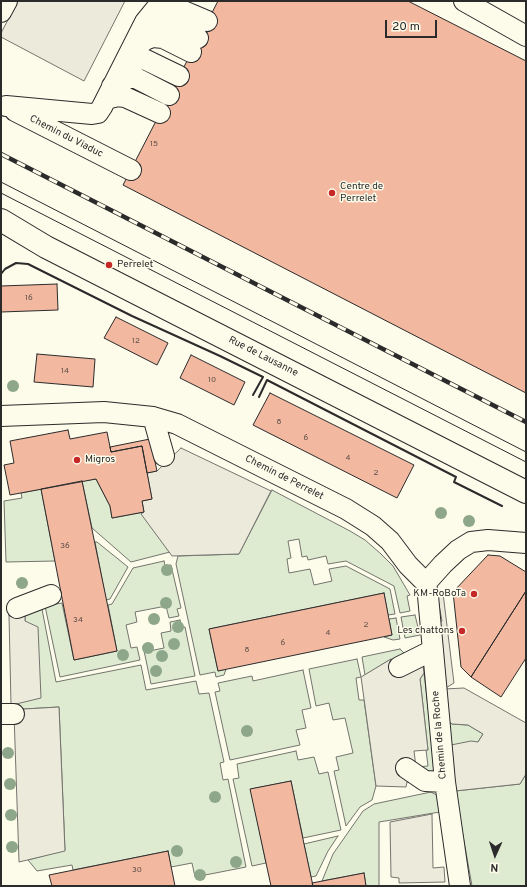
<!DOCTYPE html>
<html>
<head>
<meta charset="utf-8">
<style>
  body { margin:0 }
  #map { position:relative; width:527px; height:887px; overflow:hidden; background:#fdfbea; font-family:Overpass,sans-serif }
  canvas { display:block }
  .frame { position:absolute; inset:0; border:2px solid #2b2b2b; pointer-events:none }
  .north { position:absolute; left:475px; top:835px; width:40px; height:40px; -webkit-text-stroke:3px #fdfbea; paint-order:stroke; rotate:183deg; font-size:11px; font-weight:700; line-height:16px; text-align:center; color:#2b2b2b }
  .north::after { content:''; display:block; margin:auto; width:14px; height:18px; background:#2b2b2b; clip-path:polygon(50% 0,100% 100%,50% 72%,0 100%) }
  .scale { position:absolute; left:385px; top:20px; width:52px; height:18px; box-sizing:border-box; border:2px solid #2b2b2b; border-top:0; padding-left:5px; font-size:12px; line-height:14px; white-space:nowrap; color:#2b2b2b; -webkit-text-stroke:3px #fdfbea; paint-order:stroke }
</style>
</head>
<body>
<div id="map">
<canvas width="527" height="887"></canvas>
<div class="frame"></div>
<div class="north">N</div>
<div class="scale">20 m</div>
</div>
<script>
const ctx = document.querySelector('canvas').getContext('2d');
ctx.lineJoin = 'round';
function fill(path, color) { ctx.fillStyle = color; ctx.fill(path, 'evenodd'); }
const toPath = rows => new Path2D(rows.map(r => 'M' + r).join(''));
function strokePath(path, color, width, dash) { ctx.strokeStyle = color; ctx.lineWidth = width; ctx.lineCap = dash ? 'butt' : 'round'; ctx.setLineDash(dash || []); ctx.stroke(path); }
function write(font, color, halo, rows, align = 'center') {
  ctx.font = font + ' Overpass,sans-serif'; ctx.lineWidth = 3; ctx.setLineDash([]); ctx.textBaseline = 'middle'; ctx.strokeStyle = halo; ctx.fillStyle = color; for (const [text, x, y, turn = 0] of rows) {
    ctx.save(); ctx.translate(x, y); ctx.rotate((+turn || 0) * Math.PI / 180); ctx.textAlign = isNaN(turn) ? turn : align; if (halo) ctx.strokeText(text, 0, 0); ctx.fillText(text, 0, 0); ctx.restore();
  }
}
const green = toPath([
  [96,479,110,506,112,518,144,512,142,514,170,552,131,562,92,528,82,481,96,479],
  [41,489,55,561,6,562,4,501,22,498,21,493,41,489],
  [272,490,350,531,365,540,380,553,393,566,410,595,407,596,410,611,400,613,394,586,346,561,328,564,326,556,308,560,307,556,302,557,299,539,288,541,291,558,287,559,289,573,310,569,314,585,332,581,329,569,346,566,390,589,395,614,388,615,384,593,209,629,218,671,226,669,224,675,216,677,215,672,200,675,176,564,178,556,239,554,272,490],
  [95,542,97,542,128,567,110,599,106,600,95,542],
  [164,561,165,566,171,565,181,608,177,609,179,616,169,618,166,606,135,612,137,622,126,625,131,648,137,647,140,660,60,677,45,606,62,603,74,660,117,651,108,605,112,604,133,568,164,561],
  [42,609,56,682,141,665,146,690,196,681,199,694,209,693,224,762,220,763,223,780,228,779,246,867,195,877,192,863,171,867,168,851,73,870,72,865,37,871,28,860,65,850,59,707,24,709,11,705,25,621,25,615,42,609],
  [415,615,420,635,405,638,401,617,415,615],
  [396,618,400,639,393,640,384,637,392,635,389,619,396,618],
  [180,620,182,627,185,627,195,676,151,684,143,646,148,645,149,651,164,648,161,633,171,631,170,622,180,620],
  [400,649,407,656,395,663,391,659,365,675,362,657,400,649],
  [357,659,361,677,356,678,359,700,364,700,376,786,372,800,360,807,346,826,334,771,339,770,336,757,353,753,345,718,333,720,329,703,316,706,309,669,357,659],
  [303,670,311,708,302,710,306,728,296,730,300,745,230,760,215,692,220,691,218,683,252,676,253,681,303,670],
  [424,673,436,774,417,767,428,766,426,750,428,750,420,679,424,673],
  [448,721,452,724,468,725,483,734,474,748,451,745,448,721],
  [296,751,298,760,314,757,319,774,328,772,341,830,303,838,291,781,251,789,266,863,252,866,233,779,239,778,237,764,296,751],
  [526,774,526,886,472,886,455,791,520,784,526,774],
  [431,792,438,796,440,812,379,822,379,886,366,886,364,873,322,881,333,854,363,811,374,804,431,792],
  [338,836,328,851,316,876,311,877,304,844,338,836]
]);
fill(green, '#deebd1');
strokePath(green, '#74746e', 1);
const parking = toPath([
  [18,1,125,1,84,81,1,37,1,33,18,1],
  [181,448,271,491,239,554,172,556,141,514,144,512,142,501,152,499,147,473,157,471,181,448],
  [443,593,454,683,444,689,464,688,526,723,526,774,520,784,455,791,451,745,471,741,478,742,483,734,468,725,452,724,448,721,435,625,442,621,437,594,443,593],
  [9,615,25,615,25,621,38,627,41,698,12,705,24,709,59,707,65,851,19,862,14,714,11,705,9,615],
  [421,649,424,673,420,679,428,750,414,751,418,783,407,782,406,787,376,786,361,677,391,659,395,662,421,649],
  [432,814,433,868,444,867,445,882,399,883,399,878,391,877,390,822,432,814]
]);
fill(parking, '#eceadb');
strokePath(parking, '#74746e', 1);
const building = toPath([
  [218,1,408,1,526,61,526,393,123,185,218,1],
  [57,284,58,310,1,312,1,286,57,284],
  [116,317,168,343,157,365,104,338,116,317],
  [37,354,95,359,93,387,34,382,37,354],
  [191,355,245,382,234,405,180,378,191,355],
  [270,393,414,465,397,498,253,425,270,393],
  [68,430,70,439,107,432,111,452,142,446,152,499,142,501,144,512,112,518,110,506,96,479,10,495,4,465,14,463,10,441,68,430],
  [150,439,157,471,147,473,142,446,111,452,110,447,150,439],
  [82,481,117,651,74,660,41,489,82,481],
  [488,555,500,556,526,572,526,591,471,677,461,667,453,592,488,555],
  [526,591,526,658,501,697,471,677,526,591],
  [384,593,392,635,218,671,209,629,384,593],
  [291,781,304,844,313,886,271,886,250,789,291,781],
  [168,851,175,886,52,886,49,875,168,851],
  [364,873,366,886,313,886,312,883,364,873]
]);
fill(building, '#f2b8a0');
strokePath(building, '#2b2b2b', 1);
const minor = toPath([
  [464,1,526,36],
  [158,6,174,7,207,21],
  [1,12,7,1],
  [138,37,147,28,160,23,169,24,198,38],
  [136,47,145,40,153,37,163,38,191,52],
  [120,72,134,61,144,59,179,76],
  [112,86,129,78,136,78,169,95],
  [106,99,118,96,125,97,160,113],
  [6,106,92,114,98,113,102,107,145,22,158,6,168,1],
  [15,111,131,170],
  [1,416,104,412,153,417,177,424,346,509,373,526,390,541,408,565,426,583],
  [153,417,164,456],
  [426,583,428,596,445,782,460,886],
  [426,583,443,564,458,550,471,542,488,540,526,543],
  [17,608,51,595],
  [399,667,433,650],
  [1,714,14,714],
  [406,768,425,781,445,782]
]);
const major = toPath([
  [1,220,46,247,526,492]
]);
strokePath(minor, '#2b2b2b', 22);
strokePath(major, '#2b2b2b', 24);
strokePath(minor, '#fdfbea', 20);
strokePath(major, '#fdfbea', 22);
strokePath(toPath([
  [1,182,526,452],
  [1,193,526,462]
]), '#2b2b2b', 1);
const rail = toPath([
  [1,154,526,422]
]);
strokePath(rail, '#2b2b2b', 4.5);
strokePath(rail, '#fdfbea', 3, [9]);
strokePath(toPath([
  [1,274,5,269,16,263,28,264,132,316,220,356,263,377,253,395],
  [259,397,267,380,456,477,454,482,502,506]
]), '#2b2b2b', 2);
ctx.fillStyle = '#8ea78a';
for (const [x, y] of [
  [13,386],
  [441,513],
  [469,521],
  [167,570],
  [22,583],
  [166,603],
  [154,619],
  [178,627],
  [174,644],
  [148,648],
  [123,655],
  [162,656],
  [156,671],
  [247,731],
  [8,753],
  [10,784],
  [215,797],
  [11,815],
  [12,847],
  [177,851],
  [236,862],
  [200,875]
]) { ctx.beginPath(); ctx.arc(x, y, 6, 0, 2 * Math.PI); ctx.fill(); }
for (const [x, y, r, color] of [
  [332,193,4,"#c62828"],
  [109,265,4,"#c62828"],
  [77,460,4,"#c62828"],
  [474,594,4,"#c62828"],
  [462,631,4,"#c62828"]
]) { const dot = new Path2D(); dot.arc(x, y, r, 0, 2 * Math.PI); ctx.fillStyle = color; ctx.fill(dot); strokePath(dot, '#fdfbea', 1.5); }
write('8px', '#5d4e48', null, [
  ["15",154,144],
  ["16",29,298],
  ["12",136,341],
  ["14",65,371],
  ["10",212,380],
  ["8",279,422],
  ["6",306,438],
  ["4",348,458],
  ["2",376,473],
  ["36",65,546],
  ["34",78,620],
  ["2",366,625],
  ["4",328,633],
  ["6",283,643],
  ["8",247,650],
  ["30",137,870]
]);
write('10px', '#2b2b2b', '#fdfbea', [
  ["Chemin du Viaduc",66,137,27],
  ["Rue de Lausanne",263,357,27],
  ["Chemin de Perrelet",284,478,27],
  ["Chemin de la Roche",440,735,-95]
]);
write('10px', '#2b2b2b', '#fdfbea', [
  ["Centre de",340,187],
  ["Perrelet",340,199],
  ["Perrelet",117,265],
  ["Migros",85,460],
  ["KM-RoBoTa",466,594,"right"],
  ["Les chattons",454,631,"right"]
], 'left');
</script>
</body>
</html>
